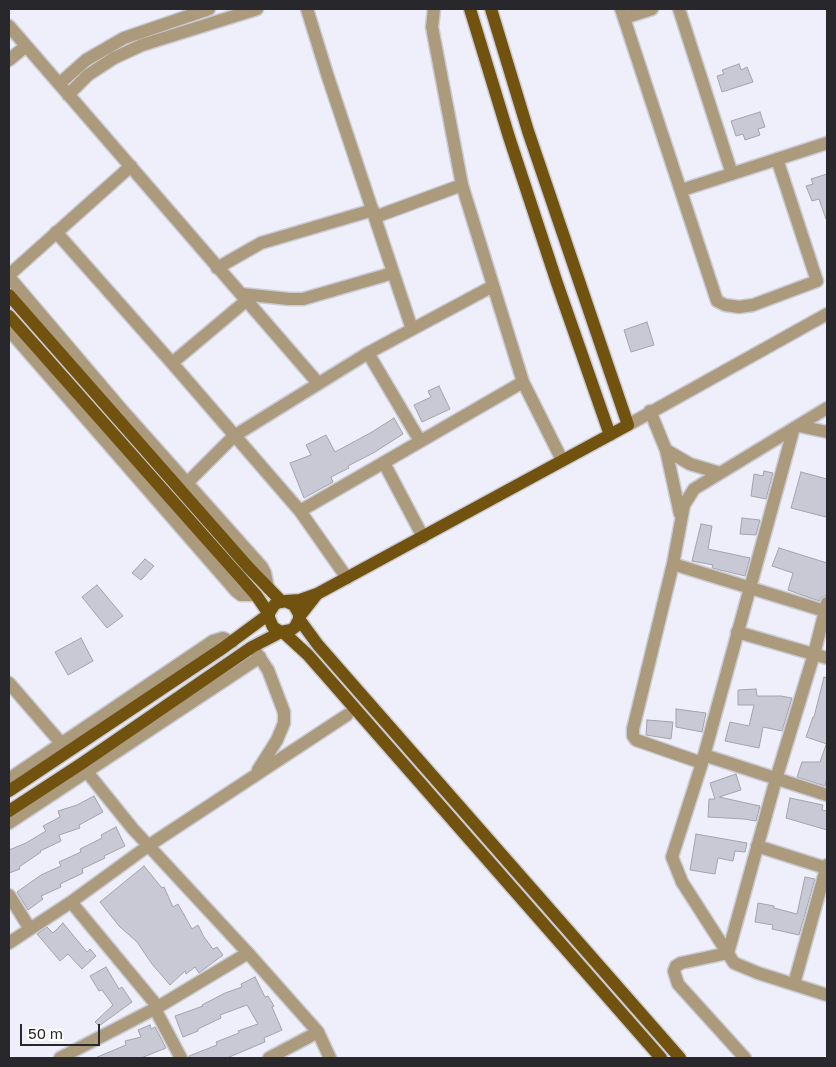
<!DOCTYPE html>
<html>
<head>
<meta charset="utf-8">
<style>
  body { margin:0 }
  #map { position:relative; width:836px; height:1067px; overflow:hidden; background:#eeeffa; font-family:"Golos Text",sans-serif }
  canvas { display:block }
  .frame { position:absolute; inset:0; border:10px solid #28282c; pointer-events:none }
  .scale { position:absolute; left:20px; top:1024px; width:80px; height:22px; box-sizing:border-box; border:2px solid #28282c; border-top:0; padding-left:6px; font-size:15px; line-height:18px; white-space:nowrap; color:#28282c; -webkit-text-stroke:4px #fff; paint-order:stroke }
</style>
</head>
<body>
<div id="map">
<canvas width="836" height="1067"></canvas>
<div class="frame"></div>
<div class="scale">50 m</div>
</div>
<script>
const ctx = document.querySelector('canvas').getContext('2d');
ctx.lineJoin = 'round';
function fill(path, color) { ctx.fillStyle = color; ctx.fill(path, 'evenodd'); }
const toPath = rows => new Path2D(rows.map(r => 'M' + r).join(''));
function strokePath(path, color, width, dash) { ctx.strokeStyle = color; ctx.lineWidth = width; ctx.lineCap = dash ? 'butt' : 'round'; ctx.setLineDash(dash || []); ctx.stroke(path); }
const building = toPath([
  [739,64,741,70,747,67,753,82,722,92,717,76,724,74,722,70,739,64],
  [760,112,765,127,758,129,760,135,745,140,743,134,736,136,731,121,760,112],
  [827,174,827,219,826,219,819,199,812,201,806,186,813,184,811,179,827,174],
  [647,322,654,345,631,352,624,330,647,322],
  [439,386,450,409,422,422,414,405,431,397,428,391,439,386],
  [394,418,403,434,375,452,348,466,349,468,331,477,333,482,304,498,290,463,311,455,306,445,326,435,335,452,372,432,394,418],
  [764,471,773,473,766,499,751,496,754,474,763,476,764,471],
  [801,472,827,479,827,512,826,517,791,508,801,472],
  [742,518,760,520,756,535,740,534,742,518],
  [701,524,712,526,708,549,750,558,745,576,712,568,713,565,692,561,701,524],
  [779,548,827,563,827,595,822,597,819,601,788,590,793,573,772,566,779,548],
  [145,559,154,566,141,580,132,573,145,559],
  [97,585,123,616,107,628,82,597,97,585],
  [81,638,93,661,68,675,55,652,81,638],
  [824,677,827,678,827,744,806,737,813,717,814,717,824,677],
  [756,689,757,696,781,696,792,698,782,731,763,727,759,748,725,741,730,722,749,726,754,705,738,705,738,690,756,689],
  [676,709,706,713,702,732,676,727,676,709],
  [647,720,673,722,671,739,646,735,647,720],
  [826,745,827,746,827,778,825,786,797,777,802,762,820,762,826,745],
  [736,774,741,790,719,797,760,806,756,821,744,819,708,817,709,799,715,799,710,783,736,774],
  [94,796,103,812,79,825,80,828,59,835,61,841,40,851,41,852,19,867,20,869,9,873,9,850,26,843,46,831,43,826,60,817,58,811,77,805,94,796],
  [790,798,823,805,822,810,827,811,827,830,786,818,790,798],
  [116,827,125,846,104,856,105,858,82,869,83,873,60,884,61,887,41,896,43,899,28,910,17,892,41,875,61,866,59,862,81,852,80,849,102,838,101,835,116,827],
  [696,834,747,843,745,852,735,851,733,861,718,858,715,874,690,870,696,834],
  [144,866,162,888,164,887,173,907,178,904,192,929,198,925,204,937,213,949,217,947,223,955,199,973,195,967,186,974,185,971,170,985,152,964,137,942,119,926,100,902,144,866],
  [805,877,815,879,799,935,772,929,773,925,755,922,758,903,774,906,774,908,797,914,805,877],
  [63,923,87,952,90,949,96,956,82,969,68,954,60,961,37,934,47,927,53,933,63,923],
  [106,967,119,989,122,987,132,1002,99,1026,95,1022,113,1005,102,990,99,991,90,976,106,967],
  [255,977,265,997,268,996,274,1006,272,1007,282,1030,264,1038,265,1042,227,1058,189,1058,189,1056,217,1045,216,1042,239,1033,238,1031,258,1024,247,1005,220,1015,221,1018,198,1029,198,1031,183,1037,175,1016,203,1006,202,1005,225,993,242,987,241,984,255,977],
  [150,1025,151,1029,155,1027,166,1048,141,1058,95,1058,126,1045,125,1041,141,1037,138,1030,150,1025]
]);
fill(building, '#c8c9d4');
strokePath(building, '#a2a3ad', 1);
const minor = toPath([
  [307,9,327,74,412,329],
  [434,9,432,27,462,185,523,382,562,460],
  [621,9,717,301,725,305,739,307,753,305,817,281,777,159],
  [679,9,732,174],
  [624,18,652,9],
  [9,26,318,383],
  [9,60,26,46],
  [59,84,86,60,124,38,209,9],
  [68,95,88,75,114,58,142,45,257,9],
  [682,190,827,143],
  [375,217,462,185],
  [56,232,172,363,300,511,347,578],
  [217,268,261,243,373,210],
  [9,275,131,166],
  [9,277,122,410,262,567,265,573,268,588],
  [241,294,289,299,303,299,393,273],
  [9,330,236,591,241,595,256,595],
  [368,353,420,441],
  [172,363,247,300],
  [650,411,666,450,680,514],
  [628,425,827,314],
  [799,426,827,432],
  [793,431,702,763,672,857,682,882,734,963,758,973,827,995],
  [666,450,690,464,720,473],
  [384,463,423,537],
  [187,483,234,436,368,353,493,286],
  [300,511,523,382],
  [673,564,825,611],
  [737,632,827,658],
  [256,652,268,670,284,712,284,723,277,740,258,770],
  [9,683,61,743],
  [704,755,827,795],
  [702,763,636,740,633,736,633,729,673,564,684,505,694,489,827,408],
  [87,772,133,829,248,953,318,1032,269,1058],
  [9,779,213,641,223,638,232,642],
  [9,823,260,657],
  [757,846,826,868],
  [9,895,30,929],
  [71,902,158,1007],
  [9,943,71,902,148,846,347,715],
  [728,953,776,779,814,654,827,603],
  [728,953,681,963,676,966,674,971,678,984,745,1058],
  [794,984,827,865],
  [155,1009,181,1058],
  [318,1032,330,1058],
  [60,1058,158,1007,248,953]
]);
const major = toPath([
  [470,9,509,137,557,283,610,435],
  [9,295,249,568,282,602],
  [9,316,256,595,269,614,223,648,9,791],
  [317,594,628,425,528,131,491,9],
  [285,601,294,605,299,614,299,619,295,627,291,630,281,632,273,627,269,618,269,613,275,604,280,602,285,601,300,600,317,594,299,617],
  [299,619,318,645,680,1058],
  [283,632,308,655,661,1058],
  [9,811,81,764,252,647,281,632]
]);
strokePath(minor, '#cacbd5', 15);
strokePath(major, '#cacbd5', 15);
strokePath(minor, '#ab9a7c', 12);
strokePath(major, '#71530f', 12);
</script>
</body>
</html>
